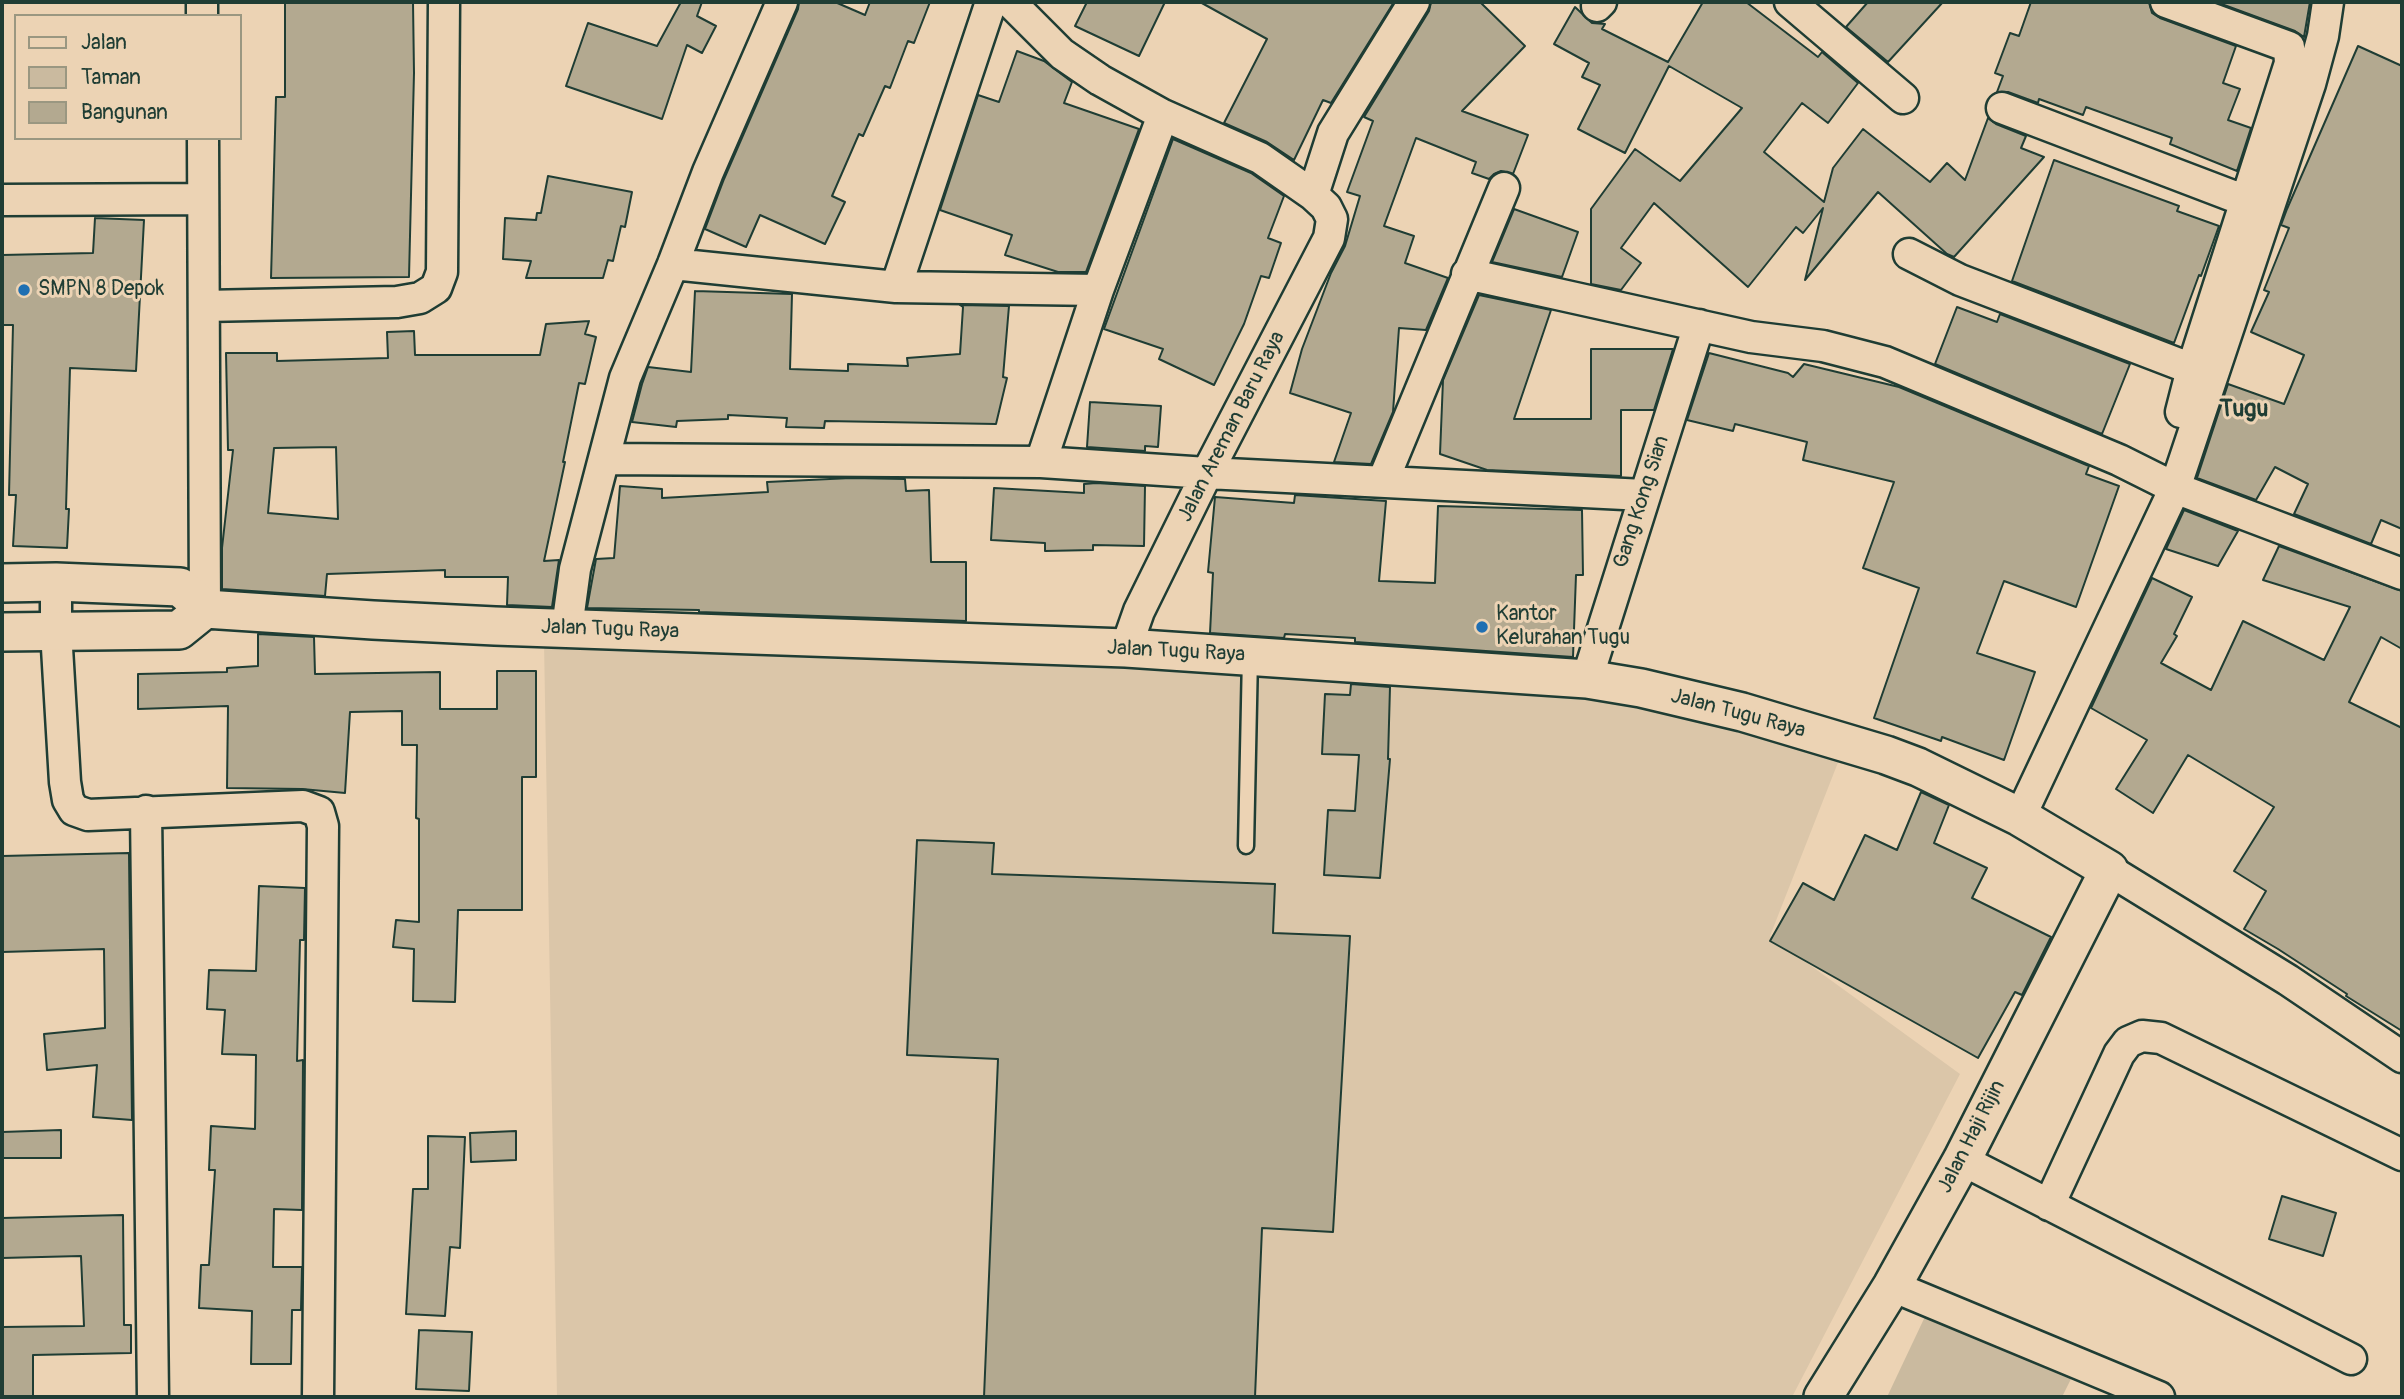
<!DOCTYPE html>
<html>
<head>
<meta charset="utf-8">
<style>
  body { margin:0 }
  #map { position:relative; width:2404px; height:1399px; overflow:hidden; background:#ecd3b4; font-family:Pangolin,sans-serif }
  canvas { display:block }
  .frame { position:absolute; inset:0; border:4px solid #1f3d34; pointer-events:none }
  .legend { position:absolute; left:14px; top:14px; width:228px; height:126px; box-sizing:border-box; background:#ecd3b4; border:2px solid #9a9781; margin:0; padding:9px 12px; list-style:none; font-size:21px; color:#1f3d34 }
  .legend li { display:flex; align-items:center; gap:14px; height:35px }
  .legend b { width:35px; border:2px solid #9a9781 }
</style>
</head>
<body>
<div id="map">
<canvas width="2404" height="1399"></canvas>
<div class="frame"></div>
<ul class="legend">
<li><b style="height:9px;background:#ecd3b4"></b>Jalan</li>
<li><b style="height:19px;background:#caba9f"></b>Taman</li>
<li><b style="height:19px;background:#b3a990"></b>Bangunan</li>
</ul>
</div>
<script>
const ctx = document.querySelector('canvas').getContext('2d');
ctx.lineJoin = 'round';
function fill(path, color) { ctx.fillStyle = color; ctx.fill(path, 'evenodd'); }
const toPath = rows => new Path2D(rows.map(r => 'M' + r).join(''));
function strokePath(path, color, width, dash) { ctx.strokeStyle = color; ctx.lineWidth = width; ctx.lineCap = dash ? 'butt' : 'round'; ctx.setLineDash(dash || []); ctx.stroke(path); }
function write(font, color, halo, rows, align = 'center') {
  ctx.font = font + ' Pangolin,sans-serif'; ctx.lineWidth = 6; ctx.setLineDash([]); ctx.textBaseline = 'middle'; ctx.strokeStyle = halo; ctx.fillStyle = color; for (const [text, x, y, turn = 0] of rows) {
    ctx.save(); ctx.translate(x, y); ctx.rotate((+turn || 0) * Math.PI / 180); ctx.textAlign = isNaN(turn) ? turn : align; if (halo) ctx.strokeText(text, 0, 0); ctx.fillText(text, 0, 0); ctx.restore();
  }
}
fill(toPath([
  [544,642,1506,676,1846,742,1770,936,1960,1074,1792,1397,557,1397]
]), '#dbc6a9');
fill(toPath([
  [1939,1287,2085,1351,2062,1397,1887,1397]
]), '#caba9f');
const building = toPath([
  [285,2,413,2,414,73,409,277,271,278,276,97,285,97,285,2],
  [681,2,702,2,697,16,716,26,702,53,687,45,662,119,566,86,588,23,657,46,681,2],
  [799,2,835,2,865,15,870,2,930,2,914,43,908,41,890,88,885,86,863,136,859,134,832,196,845,202,825,244,760,215,746,247,705,229,724,179,798,9,799,2],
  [1087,2,1165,2,1139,56,1075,26,1087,2],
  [1200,2,1394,2,1331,103,1323,100,1294,160,1267,142,1224,123,1267,39,1200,2],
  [1431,2,1480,2,1525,46,1462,111,1528,135,1513,174,1501,171,1494,174,1489,179,1472,173,1476,162,1416,138,1384,226,1414,236,1405,263,1448,278,1426,330,1399,328,1393,412,1371,464,1334,462,1351,413,1290,393,1302,349,1331,273,1345,246,1360,196,1347,192,1373,121,1364,117,1429,11,1431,2],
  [1703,2,1746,2,1818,57,1822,52,1858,83,1828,123,1802,103,1764,152,1824,202,1833,168,1863,129,1930,182,1947,163,1965,180,1988,118,1996,124,2026,136,2021,148,2044,157,1954,257,1947,254,1878,192,1805,280,1823,208,1803,233,1796,227,1748,287,1654,203,1621,248,1641,263,1621,290,1591,284,1591,209,1635,149,1680,181,1742,108,1669,66,1625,153,1578,129,1600,85,1582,77,1589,63,1554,44,1575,7,1592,23,1605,24,1602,29,1668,62,1703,2],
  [1868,2,1943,2,1888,62,1846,27,1868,2],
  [2031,2,2149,2,2152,13,2160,18,2236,46,2223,83,2240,89,2228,120,2251,128,2237,171,2170,144,2172,138,2086,107,2083,115,2039,99,2038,103,2008,92,1997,92,2003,76,1995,73,2010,33,2019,36,2031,2],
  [2216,2,2310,2,2304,37,2295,31,2216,2],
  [2358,46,2402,66,2402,529,2381,520,2371,544,2294,514,2308,484,2275,467,2256,500,2197,478,2228,384,2284,404,2304,355,2251,332,2269,292,2264,290,2289,228,2281,225,2287,209,2358,46],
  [1017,51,1044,61,1072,82,1064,103,1139,129,1086,272,1058,272,1005,255,1012,235,940,210,978,95,999,102,1017,51],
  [1173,139,1251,173,1284,196,1268,238,1281,243,1269,278,1261,276,1244,324,1214,385,1159,359,1163,349,1104,329,1173,139],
  [2054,160,2179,206,2177,211,2219,226,2201,276,2199,275,2174,343,2012,281,2054,160],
  [548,176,632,192,625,227,621,226,613,261,608,260,603,278,526,278,531,261,503,259,505,218,536,220,537,213,541,213,548,176],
  [1514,209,1578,232,1562,277,1492,262,1514,209],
  [95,218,144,220,136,371,70,368,66,509,69,509,67,548,13,546,16,495,9,495,13,325,2,325,2,255,93,253,95,218],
  [695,291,792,294,790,369,848,371,848,364,908,366,907,358,960,354,963,307,960,305,1009,306,1003,377,1007,378,996,424,825,421,824,428,786,427,787,418,728,415,728,419,677,421,676,427,632,422,642,384,648,367,691,372,695,291],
  [1479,295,1551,310,1514,419,1591,419,1591,349,1673,349,1654,410,1621,410,1621,476,1487,470,1440,454,1443,380,1479,295],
  [1957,307,1997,322,2000,314,2130,364,2102,434,1935,364,1957,307],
  [589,321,585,334,596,337,585,384,579,383,563,462,565,462,544,561,559,560,552,607,507,605,508,577,445,577,445,570,327,574,325,596,222,589,222,548,233,450,228,450,226,353,277,353,277,361,388,358,387,332,414,331,415,355,540,355,546,324,589,321],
  [336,447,338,519,268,513,274,448,336,447],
  [1709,353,1788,373,1793,377,1804,364,1899,387,2089,466,2086,474,2119,486,2076,607,2004,581,1977,653,2035,672,2004,760,1942,737,1941,741,1874,718,1919,588,1863,568,1894,482,1803,460,1807,442,1735,424,1733,431,1687,420,1709,353],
  [1090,402,1161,406,1158,447,1145,446,1145,451,1087,447,1090,402],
  [851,478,905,479,906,491,929,490,931,562,966,562,966,621,699,612,699,610,587,608,596,559,614,558,620,486,662,489,662,498,768,492,767,482,851,478],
  [1096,483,1145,486,1144,546,1093,545,1093,550,1045,551,1045,543,991,540,994,488,1084,493,1084,484,1096,483],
  [1295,495,1386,501,1379,581,1435,583,1438,506,1582,510,1583,575,1576,575,1573,657,1355,642,1355,638,1285,634,1284,638,1210,633,1213,573,1208,572,1215,497,1294,503,1295,495],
  [2184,510,2238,531,2218,566,2166,549,2184,510],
  [2279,546,2402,591,2402,649,2381,637,2349,702,2402,728,2402,1031,2346,996,2347,994,2278,949,2244,929,2266,891,2234,871,2274,807,2188,755,2153,813,2116,789,2147,740,2091,708,2152,578,2192,597,2174,634,2177,636,2161,663,2211,690,2243,621,2324,660,2350,607,2263,580,2279,546],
  [258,634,314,637,315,674,440,672,440,709,497,709,497,671,536,671,536,777,522,777,522,910,458,910,455,1002,413,1001,414,949,393,947,396,920,419,922,419,819,416,818,417,745,402,745,402,711,350,712,345,793,302,789,227,788,228,706,138,709,138,674,227,672,227,668,258,666,258,634],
  [1351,684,1390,687,1388,759,1390,759,1380,878,1324,875,1328,810,1355,811,1359,755,1322,754,1325,694,1350,695,1351,684],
  [1921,792,1949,805,1934,843,1987,868,1972,898,2051,937,2022,995,2015,992,1978,1058,1770,941,1803,883,1834,900,1865,835,1897,850,1921,792],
  [917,840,994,843,992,874,1275,884,1273,933,1350,936,1333,1232,1262,1228,1255,1397,984,1397,998,1059,907,1055,917,840],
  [129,853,132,1120,93,1117,97,1065,47,1070,44,1034,105,1028,104,949,2,952,2,856,129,853],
  [259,886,305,888,304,940,300,940,297,1061,303,1060,302,1210,274,1209,273,1267,302,1267,301,1310,292,1310,291,1364,251,1364,252,1311,199,1308,201,1265,209,1265,215,1170,209,1170,211,1126,255,1129,256,1055,222,1054,225,1010,207,1009,209,970,256,971,259,886],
  [61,1130,61,1158,2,1158,2,1132,61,1130],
  [516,1131,516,1160,471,1162,470,1133,516,1131],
  [428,1136,465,1137,460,1248,450,1247,445,1316,406,1314,413,1189,428,1189,428,1136],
  [2282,1196,2336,1213,2323,1256,2269,1239,2282,1196],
  [123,1215,124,1325,131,1325,131,1353,33,1355,33,1397,2,1397,2,1327,84,1326,81,1256,2,1258,2,1218,123,1215],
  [419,1330,472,1332,469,1391,416,1389,419,1330]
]);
fill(building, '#b3a990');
strokePath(building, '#1f3d34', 2);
const service = toPath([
  [1246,846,1250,656]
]);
const minor = toPath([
  [202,2,202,16],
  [1010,2,1062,54,1100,80,1163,115,1260,158,1313,195,1326,207,1332,219,1329,238,1207,473,1139,611,1126,648],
  [1790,2,1903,98],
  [2166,2,2289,47,2290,63,2192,369,2181,412],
  [1597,6,1601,2],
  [2002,108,2246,201],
  [203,138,205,609],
  [1313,195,1333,133,1414,2],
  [2,200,203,199],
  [1909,254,1960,280,2192,369],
  [673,264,896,287,1098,290],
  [1467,274,1751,337,1823,346,1885,362,2119,460,2175,488,2402,574],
  [896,287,991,2],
  [204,306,397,302,420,298,436,288,442,272,444,2],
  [605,459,1041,462,1207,473,1644,495],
  [1041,462,1098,290,1163,115],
  [1383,481,1504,188],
  [56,582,56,631,65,782,68,800,74,810,88,815,303,806,319,812,323,826,318,1397],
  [567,628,575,569,625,378,673,264,708,172,782,2],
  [1587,679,1699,325],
  [146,811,153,1397],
  [2020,817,2175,488,2310,84,2323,36,2328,2],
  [2109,870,2288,980,2402,1057],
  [1962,1160,2351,1359],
  [2049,1205,2119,1054,2128,1042,2142,1036,2161,1038,2402,1155],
  [1892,1286,2159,1397]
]);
const tertiary = toPath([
  [2,583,56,582,180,587,205,609,373,620,495,626,1126,648,1587,679,1641,688,1742,712,1886,755,1918,767,2020,817,2109,870,1962,1160,1892,1286,1823,1397],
  [2,632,179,630,205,609]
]);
strokePath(service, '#1f3d34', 19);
strokePath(minor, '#1f3d34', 35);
strokePath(tertiary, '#1f3d34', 42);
strokePath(service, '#ecd3b4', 14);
strokePath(minor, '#ecd3b4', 30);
strokePath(tertiary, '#ecd3b4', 37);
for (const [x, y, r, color] of [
  [24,290,7,"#1f6fb2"],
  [1482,627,7,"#1f6fb2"]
]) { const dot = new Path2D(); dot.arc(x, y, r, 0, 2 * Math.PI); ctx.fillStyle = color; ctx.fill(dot); strokePath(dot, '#ecd3b4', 2.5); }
write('21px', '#1f3d34', '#ecd3b4', [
  ["SMPN 8 Depok",38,290],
  ["Kantor",1496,615],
  ["Kelurahan Tugu",1496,639]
], 'left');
write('21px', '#1f3d34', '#ecd3b4', [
  ["Jalan Areman Baru Raya",1232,427,-63],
  ["Gang Kong Sian",1642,502,-72],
  ["Jalan Tugu Raya",610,630,2],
  ["Jalan Tugu Raya",1176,652,3],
  ["Jalan Tugu Raya",1738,714,15],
  ["Jalan Haji Rijin",1972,1137,-63]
]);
write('bold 24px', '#1f3d34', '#ecd3b4', [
  ["Tugu",2244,410]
]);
</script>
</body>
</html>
